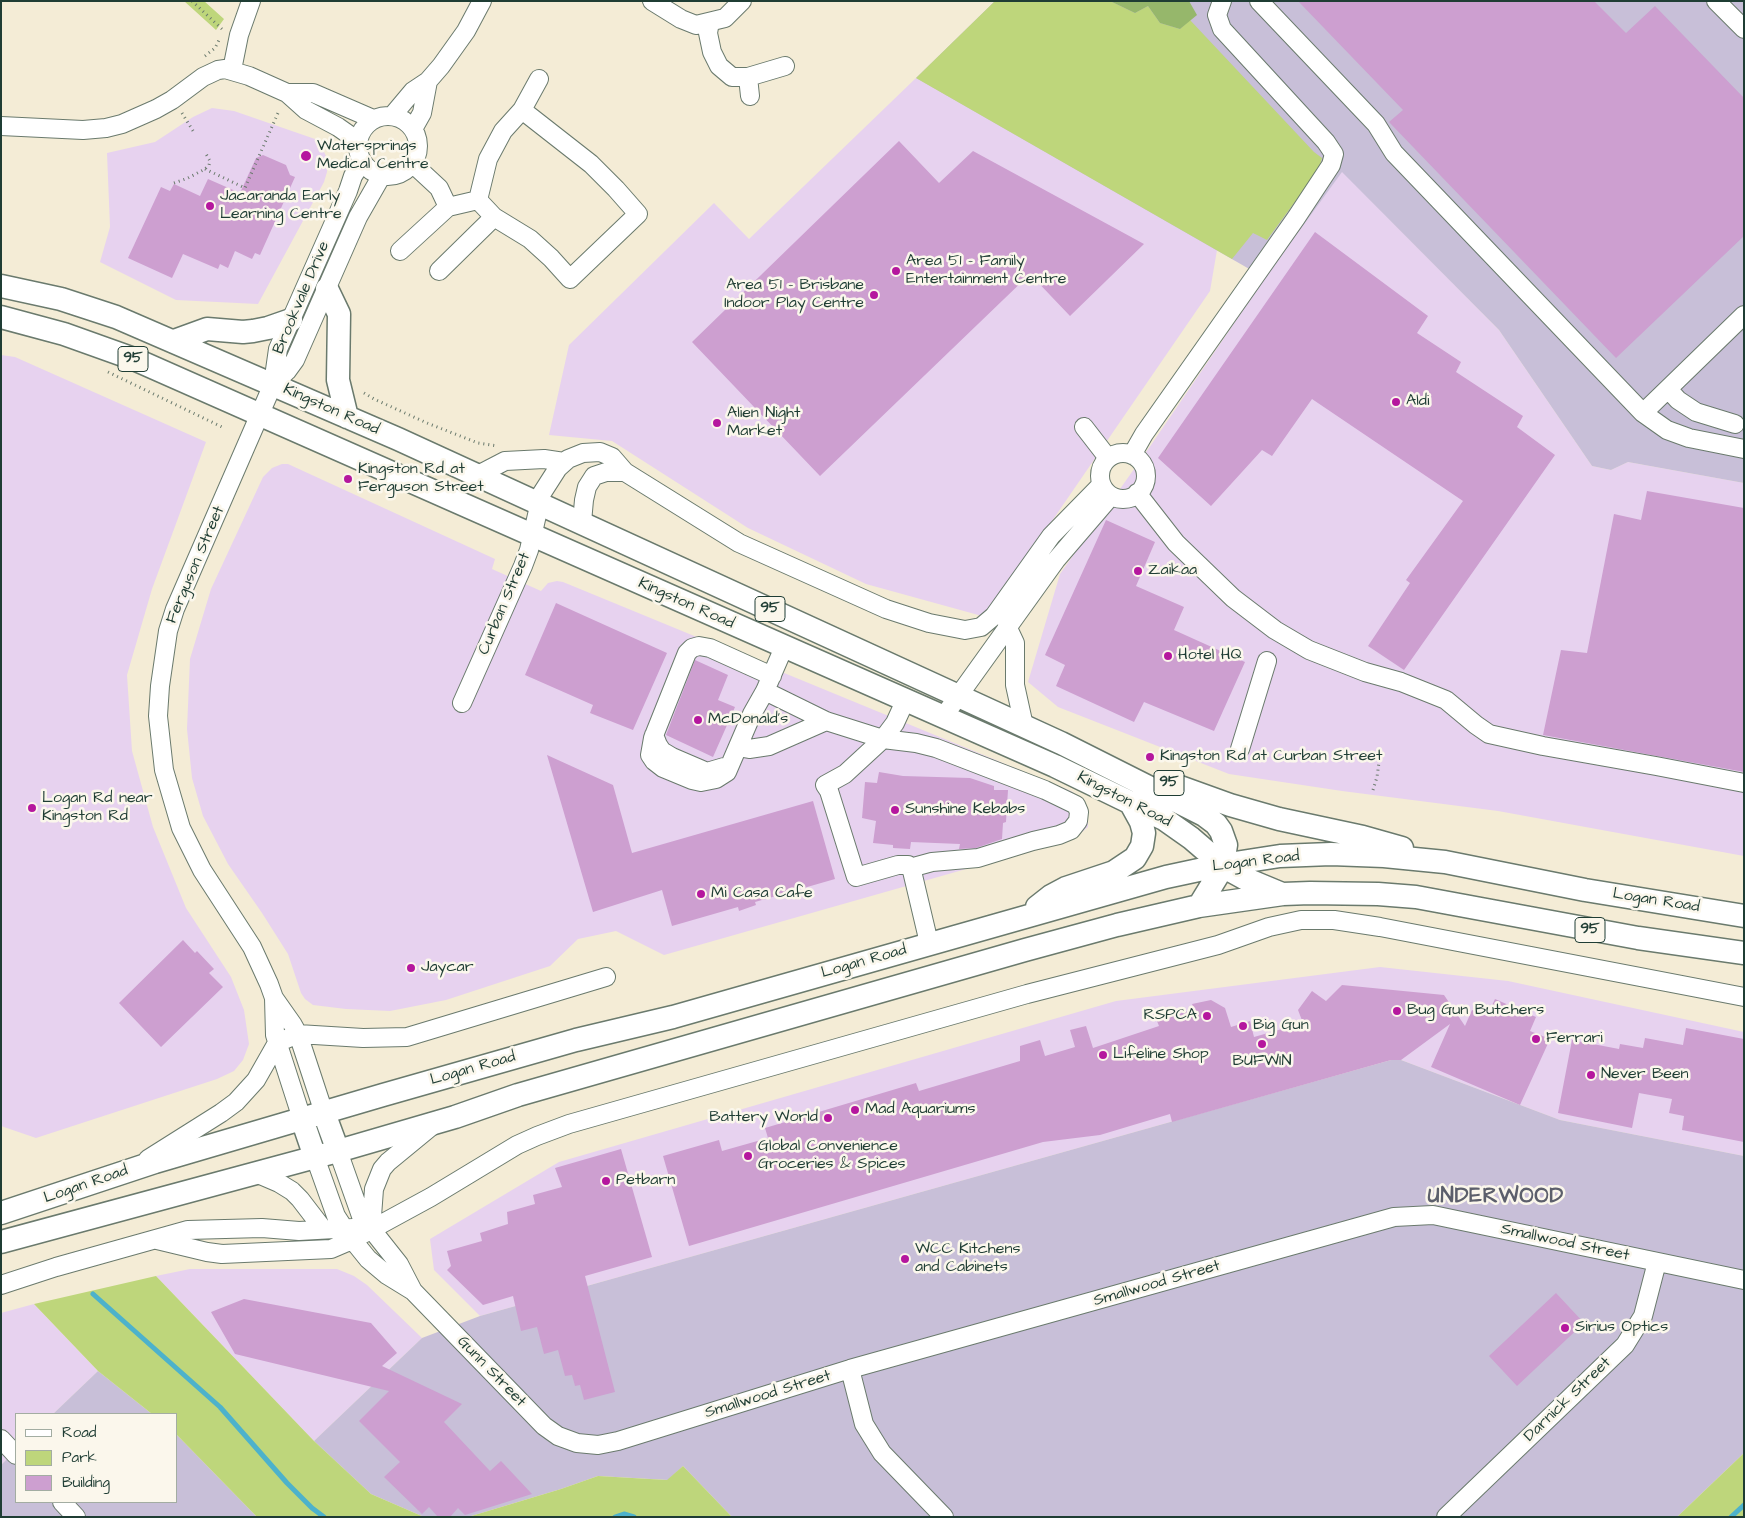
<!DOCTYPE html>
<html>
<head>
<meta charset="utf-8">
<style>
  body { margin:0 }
  #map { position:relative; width:1745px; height:1518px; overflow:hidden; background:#f4ecd6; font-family:"Architects Daughter",sans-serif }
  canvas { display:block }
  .frame { position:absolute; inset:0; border:2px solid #1f3d34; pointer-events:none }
  .legend { position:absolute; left:15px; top:1413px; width:162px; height:90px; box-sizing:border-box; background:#fbf7ec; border:1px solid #a3ada2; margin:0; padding:6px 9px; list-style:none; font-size:15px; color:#1f3d34 }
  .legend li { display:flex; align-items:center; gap:10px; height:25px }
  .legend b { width:25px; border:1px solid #a3ada2 }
</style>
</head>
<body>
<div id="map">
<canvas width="1745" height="1518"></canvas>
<div class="frame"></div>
<ul class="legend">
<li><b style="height:6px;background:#fff"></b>Road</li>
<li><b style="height:14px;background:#bed67b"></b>Park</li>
<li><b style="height:14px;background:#cd9fd0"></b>Building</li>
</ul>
</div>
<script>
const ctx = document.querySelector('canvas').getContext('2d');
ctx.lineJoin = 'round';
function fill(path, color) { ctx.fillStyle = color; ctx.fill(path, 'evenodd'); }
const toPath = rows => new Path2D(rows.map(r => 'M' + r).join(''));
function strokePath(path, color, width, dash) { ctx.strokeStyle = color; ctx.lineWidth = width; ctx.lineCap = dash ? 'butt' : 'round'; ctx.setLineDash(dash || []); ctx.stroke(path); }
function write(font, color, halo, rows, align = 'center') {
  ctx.font = font + ' "Architects Daughter",sans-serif'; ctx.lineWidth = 5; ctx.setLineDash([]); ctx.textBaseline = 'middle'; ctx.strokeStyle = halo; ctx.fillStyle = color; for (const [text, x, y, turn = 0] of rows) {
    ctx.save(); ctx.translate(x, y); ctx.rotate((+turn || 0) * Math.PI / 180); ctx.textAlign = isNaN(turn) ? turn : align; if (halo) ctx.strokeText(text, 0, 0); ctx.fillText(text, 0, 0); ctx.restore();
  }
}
fill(toPath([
  [916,78,1217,250,1210,291,997,601,982,616,866,584,748,528,612,441,549,435,569,345,714,203,749,239],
  [212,108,234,111,315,139,321,146,328,160,327,172,324,182,258,304,176,300,100,262,110,227,107,153,155,142,193,117],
  [1342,171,1499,330,1592,466,1611,470,1628,462,1744,483,1744,856,1498,811,1342,791,1229,774,1058,707,1028,682,1060,574,1151,445,1265,278],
  [1,355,15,357,206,442,152,589,127,675,132,751,153,827,186,908,231,977,244,1010,249,1044,243,1060,234,1071,217,1079,36,1138,1,1126],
  [282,464,288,464,495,559,492,569,541,591,548,583,557,581,563,582,1071,791,1084,800,1088,812,1088,827,1075,838,664,955,616,931,578,939,550,966,446,1000,390,1011,346,1009,313,1005,305,999,301,993,288,954,262,913,228,864,203,816,192,778,187,729,190,659,211,589,263,477,272,468],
  [1380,967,1508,981,1744,1032,1744,1156,1560,1120,1401,1060,1391,1060,480,1316,434,1270,430,1239,559,1162,1116,1001],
  [190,1269,337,1269,354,1276,367,1285,422,1338,314,1441,156,1276],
  [34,1304,98,1371,53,1414,16,1414,16,1450,1,1465,1,1313]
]), '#e7d2ef');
fill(toPath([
  [995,1,1744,1,1744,483,1628,462,1611,470,1592,466,1499,330,1342,172,1265,278,916,78],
  [1391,1060,1401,1060,1560,1120,1744,1156,1744,1453,1677,1517,732,1517,683,1466,668,1480,598,1476,561,1489,468,1517,424,1517,371,1494,314,1441,422,1338,480,1316],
  [98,1371,152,1414,53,1414],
  [176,1434,257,1517,1,1517,1,1465,16,1450,16,1502,176,1502]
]), '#c8bfd8');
fill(toPath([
  [184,1,204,1,224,19,216,30],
  [995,1,1110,1,1135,13,1148,6,1160,23,1180,29,1190,20,1314,152,1322,158,1319,169,1267,240,1253,233,1232,259,916,78],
  [156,1276,314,1441,371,1494,424,1517,257,1517,176,1434,176,1414,152,1414,98,1371,34,1304],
  [1744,1453,1744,1517,1677,1517],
  [683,1466,732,1517,468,1517,561,1489,598,1476,667,1480]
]), '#bed67b');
fill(toPath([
  [1110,1,1189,1,1197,15,1180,29,1160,23,1148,6,1135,13]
]), '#96b76b');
strokePath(toPath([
  [93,1294,220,1407,287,1483,312,1508,324,1517],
  [615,1517,624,1514,634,1517],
  [1731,1517,1744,1505]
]), '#4db2cb', 5);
fill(toPath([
  [1298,1,1594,1,1626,33,1655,6,1744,98,1744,236,1616,358,1389,122,1403,110],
  [899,141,939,183,973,151,1144,244,1070,316,1030,274,820,476,692,342],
  [263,155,286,165,290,175,295,177,260,255,255,253,252,259,235,251,228,268,220,264,218,269,183,254,172,278,128,258,161,187,170,191,174,184,200,196,208,179,240,193,256,158],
  [1315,232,1428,316,1417,333,1461,362,1456,372,1523,416,1517,427,1555,455,1404,670,1368,646,1410,583,1406,580,1463,501,1312,399,1272,456,1262,450,1211,506,1158,458],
  [1647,491,1744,508,1744,772,1543,735,1561,650,1587,653,1614,514,1641,520],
  [1106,520,1155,542,1136,586,1184,607,1174,630,1245,662,1214,731,1144,702,1134,722,1056,686,1065,665,1045,655],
  [556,603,667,653,633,730,590,713,593,705,525,675],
  [695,660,728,675,718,700,735,707,713,757,666,735],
  [547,755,613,785,632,853,813,801,835,879,755,902,756,905,739,911,738,907,672,926,662,890,593,912],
  [879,772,903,776,970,778,994,786,994,790,1008,790,1006,822,1003,823,1002,839,976,848,959,849,960,844,911,842,910,849,893,848,893,845,873,843,876,821,862,818,865,782,877,783],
  [183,940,195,953,197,951,214,969,209,973,223,987,161,1047,119,1003],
  [1342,985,1444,995,1465,1026,1472,1010,1487,1016,1495,999,1536,1017,1530,1031,1550,1039,1520,1105,1431,1067,1450,1024,1401,1060,1391,1060,1172,1122,1170,1114,1100,1135,1043,1142,689,1246,663,1156,719,1140,722,1151,768,1138,765,1128,916,1083,919,1091,1020,1061,1020,1046,1040,1040,1045,1056,1075,1047,1070,1030,1086,1026,1093,1048,1159,1026,1157,1021,1194,1009,1192,1004,1211,1000,1225,1008,1231,1027,1250,1021,1254,1037,1303,1023,1298,1010,1312,991,1326,1001],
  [1686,1028,1744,1039,1744,1142,1682,1130,1684,1116,1669,1113,1672,1099,1639,1093,1632,1128,1558,1113,1572,1040,1619,1049,1620,1044,1643,1048,1645,1038,1683,1045],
  [621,1149,652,1257,585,1276,615,1392,584,1400,580,1385,575,1386,572,1375,565,1376,558,1350,544,1354,537,1327,521,1331,513,1296,483,1305,447,1270,451,1266,447,1251,482,1241,480,1233,508,1224,507,1212,535,1204,533,1195,562,1187,555,1168],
  [1556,1293,1584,1323,1517,1386,1489,1356],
  [244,1299,371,1323,397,1353,382,1366,462,1404,444,1422,490,1471,501,1461,532,1494,465,1515,458,1508,450,1517,438,1517,429,1507,422,1514,384,1477,400,1462,359,1421,389,1391,235,1354,211,1312]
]), '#cd9fd0');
const minor = toPath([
  [652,1,681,19,696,25,725,18,742,1],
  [1259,1,1376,124,1394,153,1643,413,1667,430,1689,438,1744,449],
  [1716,1,1744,29],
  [710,22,708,33,712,52,719,66,732,77,748,77,785,66],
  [232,70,239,35,251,1],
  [748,77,750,96],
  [287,93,313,93,373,119],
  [392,116,413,91,428,81,441,66,466,31,482,1],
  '358 146a30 30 0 1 1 60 0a30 30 0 1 1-60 0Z',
  [1,126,83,130,106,128,122,124,156,109,172,100,203,77,218,70,225,69,249,76,287,93,306,110,338,127,358,141],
  [413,129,422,113,428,81],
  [478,200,494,217,530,239,551,258,570,279,638,214,616,189,591,164,522,110],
  [448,207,478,200,488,159,503,131,522,110,539,79],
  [400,251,448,207,439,188,412,163],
  [439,271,494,217],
  [273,384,287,371,295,360,358,217,382,175],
  [1668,389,1678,400,1696,412,1735,424],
  [1643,413,1744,315],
  [1084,427,1108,458],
  '1100 476a23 23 0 1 1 46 0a23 23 0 1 1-46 0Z',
  [1132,455,1144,434,1296,218,1331,165,1334,154,1326,142,1222,29,1217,15,1222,1],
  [478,475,505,461,544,459,564,462],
  [1137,493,1176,543,1233,598,1275,630,1309,650,1365,672,1401,682,1446,700,1476,725,1489,734,1543,746,1656,766,1744,783],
  [582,522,584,500,587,487,594,476,606,472,625,472],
  [1007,626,1015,643,1015,685,1024,726],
  [772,676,710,648,699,646,692,648,687,653,653,738,650,755,654,761,663,768,692,780,701,782,716,779,727,772,752,714,765,691,784,647],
  [765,691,826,721,883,739,895,723,906,699],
  [462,703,523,566,529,550,542,493,558,468,568,459,583,453,600,452,612,457,625,472,739,543,886,609,929,623,965,630,981,627,994,616,1051,536,1101,485],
  [944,716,1056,560,1111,496],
  [654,735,658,745,662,751,672,757,707,772,724,767],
  [738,747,749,749,769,746,826,721],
  [1240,749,1267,661],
  [910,868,932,862,978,858,1033,841,1059,835,1071,830,1078,821,1079,812,1076,805,1045,790,936,748,916,743,883,739,845,774,825,785,829,791,856,877,898,865,908,865,912,871,929,943],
  [274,998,293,1025,298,1034,324,1113],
  [302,1119,275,1035,274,998,269,984,252,947,202,870,181,828,164,770,158,716,160,686,168,631,175,609,273,384,278,349,348,191,353,176,362,162],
  [338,1151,361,1216,399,1264,413,1291],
  [315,1157,336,1216,347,1233,368,1259,387,1275,413,1291,544,1426,558,1436,577,1443,598,1445,618,1441,850,1369,1394,1217,1433,1215,1744,1280],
  [148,1159,221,1113,236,1102,256,1080,277,1043,298,1034,363,1038,407,1037,606,977],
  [258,1174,279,1183,292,1191,300,1199,323,1229],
  [371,1230,374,1189,382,1169,388,1162,433,1125],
  [157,1240,207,1252,222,1254,331,1249,352,1240,431,1197,517,1145,537,1136,569,1124,1027,994,1218,945,1269,927,1301,920,1334,920,1380,927,1744,997],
  [1,1285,56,1267,188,1230,262,1228,299,1231,353,1228],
  [850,1369,864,1424,882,1453,944,1517],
  [1,1439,16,1455],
  [62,1502,76,1517],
  [1446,1517,1625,1345,1643,1316,1657,1262]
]);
const major = toPath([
  [1,286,61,299,116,317,398,439,1061,743,1204,815,1216,824,1221,831,1226,845,1224,857,1218,875,1199,906],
  [327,289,339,314,338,380,347,417],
  [1,317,64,334,134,359,1055,766,1164,819,1191,838,1226,868,1246,879,1282,894],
  [174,341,207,329,243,332,253,331,268,328,291,320],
  [1169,783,1230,805,1279,819,1363,837,1402,848],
  [1037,907,1051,896,1066,888,1114,872,1135,858,1142,846,1144,833,1141,822,1130,802],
  [324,1113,338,1151],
  [302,1119,315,1157],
  [1,1213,155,1162,383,1095,576,1040,673,1017,1166,877,1222,865,1280,856,1331,854,1384,856,1445,862,1585,890,1744,916],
  [1,1242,338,1151,455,1117,518,1095,1025,950,1117,925,1199,906,1283,894,1310,893,1378,894,1416,897,1638,938,1744,953]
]);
strokePath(minor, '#6a7a6d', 20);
strokePath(major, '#6a7a6d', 25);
strokePath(toPath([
  [192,1,223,30],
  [205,56,215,48,220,38],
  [182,113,195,134],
  [205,169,245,188,278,113],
  [174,183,188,178,205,169,209,165,210,161,205,152],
  [108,372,222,427],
  [364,393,374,399,427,423,478,443,498,446],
  [1373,790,1377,777,1380,755]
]), '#6a7a6d', 3, [1, 4]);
strokePath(minor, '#fff', 18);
strokePath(major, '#fff', 22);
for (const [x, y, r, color] of [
  [306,156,6,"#b5179e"],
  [210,206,5,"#b5179e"],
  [896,271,5,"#b5179e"],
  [874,295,5,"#b5179e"],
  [1396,402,5,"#b5179e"],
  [717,423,5,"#b5179e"],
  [348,479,5,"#b5179e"],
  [1138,571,5,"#b5179e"],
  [1168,656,5,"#b5179e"],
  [698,720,5,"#b5179e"],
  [1150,757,5,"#b5179e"],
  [32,808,5,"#b5179e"],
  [895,810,5,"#b5179e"],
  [701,894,5,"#b5179e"],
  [411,968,5,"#b5179e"],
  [1397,1011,5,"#b5179e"],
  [1207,1016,5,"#b5179e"],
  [1243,1026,5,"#b5179e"],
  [1536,1039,5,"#b5179e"],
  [1262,1044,5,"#b5179e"],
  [1103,1055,5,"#b5179e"],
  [1591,1075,5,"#b5179e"],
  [855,1110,5,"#b5179e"],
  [828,1118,5,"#b5179e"],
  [748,1156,5,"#b5179e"],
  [606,1181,5,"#b5179e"],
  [905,1259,5,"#b5179e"],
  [1565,1328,5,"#b5179e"]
]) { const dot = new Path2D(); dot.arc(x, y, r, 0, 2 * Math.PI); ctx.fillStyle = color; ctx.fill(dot); strokePath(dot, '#fbf7ec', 2); }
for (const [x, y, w] of [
  [133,359,30],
  [770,609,30],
  [1169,783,30],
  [1590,930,30]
]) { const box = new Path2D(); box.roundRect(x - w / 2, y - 12.5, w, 25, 4); ctx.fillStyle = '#fbf7ec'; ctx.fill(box); strokePath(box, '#1f3d34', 1); }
write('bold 15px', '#1f3d34', null, [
  ["95",133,359],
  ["95",770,609],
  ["95",1169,783],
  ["95",1590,930]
]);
write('16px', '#1f3d34', '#fbf7ec', [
  ["Watersprings",317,147],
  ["Medical Centre",317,165],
  ["Jacaranda Early",220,197],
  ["Learning Centre",220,215],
  ["Area 51 - Family",906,262],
  ["Entertainment Centre",906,280],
  ["Area 51 - Brisbane",864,286,"right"],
  ["Indoor Play Centre",864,304,"right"],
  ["Aldi",1406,402],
  ["Alien Night",727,414],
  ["Market",727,432],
  ["Kingston Rd at",358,470],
  ["Ferguson Street",358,488],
  ["Zaikaa",1148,571],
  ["Hotel HQ",1178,656],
  ["McDonald's",708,720],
  ["Kingston Rd at Curban Street",1160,757],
  ["Logan Rd near",42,799],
  ["Kingston Rd",42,817],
  ["Sunshine Kebabs",905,810],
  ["Mi Casa Cafe",711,894],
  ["Jaycar",421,968],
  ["Bug Gun Butchers",1407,1011],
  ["RSPCA",1197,1016,"right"],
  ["Big Gun",1253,1026],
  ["Ferrari",1546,1039],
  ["Lifeline Shop",1113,1055],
  ["BUFWIN",1262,1062,"center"],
  ["Never Been",1601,1075],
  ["Mad Aquariums",865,1110],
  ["Battery World",818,1118,"right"],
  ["Global Convenience",758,1147],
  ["Groceries & Spices",758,1165],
  ["Petbarn",616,1181],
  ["WCC Kitchens",915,1250],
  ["and Cabinets",915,1268],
  ["Sirius Optics",1575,1328]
], 'left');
write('16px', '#1f3d34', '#fbf7ec', [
  ["Brookvale Drive",302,298,-67],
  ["Kingston Road",331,410,24],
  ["Ferguson Street",196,565,-67],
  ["Curban Street",505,604,-67],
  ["Kingston Road",686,604,24],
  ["Kingston Road",1124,800,27],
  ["Logan Road",1256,862,-7],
  ["Logan Road",1656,901,9],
  ["Logan Road",864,962,-16],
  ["Logan Road",473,1069,-16],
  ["Logan Road",86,1185,-19],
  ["Smallwood Street",1565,1243,12],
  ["Smallwood Street",1157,1284,-16],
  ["Gunn Street",491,1372,46],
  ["Smallwood Street",768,1395,-17],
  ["Darnick Street",1568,1400,-44]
]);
ctx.letterSpacing = '1px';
write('bold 21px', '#5c5f6b', '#fbf7ec', [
  ["UNDERWOOD",1496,1198]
]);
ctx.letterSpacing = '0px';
</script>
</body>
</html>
